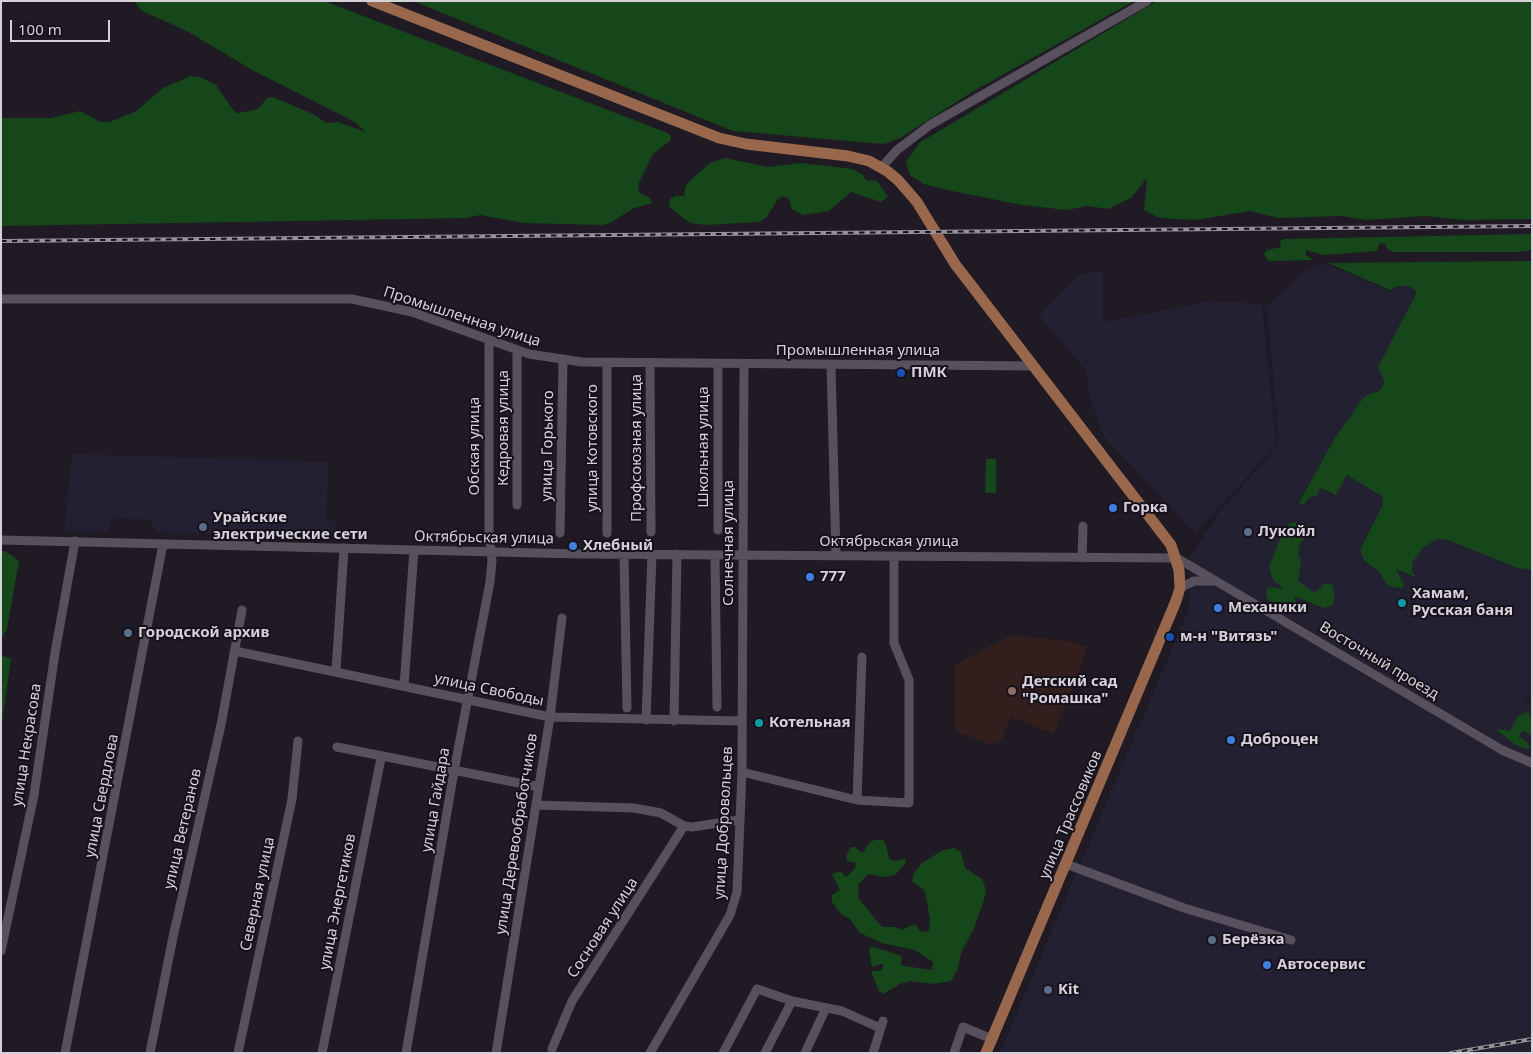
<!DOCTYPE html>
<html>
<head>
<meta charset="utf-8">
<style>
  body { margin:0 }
  #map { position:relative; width:1533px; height:1054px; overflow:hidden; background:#1f1a24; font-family:"Noto Sans",sans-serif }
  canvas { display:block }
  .frame { position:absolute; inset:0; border:2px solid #d5d1d8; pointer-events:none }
  .scale { position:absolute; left:10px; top:20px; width:100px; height:22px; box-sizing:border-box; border:2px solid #d5d1d8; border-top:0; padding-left:6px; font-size:15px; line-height:18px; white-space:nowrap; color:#d5d1d8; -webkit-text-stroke:4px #16111a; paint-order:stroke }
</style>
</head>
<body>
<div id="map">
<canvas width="1533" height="1054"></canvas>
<div class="frame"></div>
<div class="scale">100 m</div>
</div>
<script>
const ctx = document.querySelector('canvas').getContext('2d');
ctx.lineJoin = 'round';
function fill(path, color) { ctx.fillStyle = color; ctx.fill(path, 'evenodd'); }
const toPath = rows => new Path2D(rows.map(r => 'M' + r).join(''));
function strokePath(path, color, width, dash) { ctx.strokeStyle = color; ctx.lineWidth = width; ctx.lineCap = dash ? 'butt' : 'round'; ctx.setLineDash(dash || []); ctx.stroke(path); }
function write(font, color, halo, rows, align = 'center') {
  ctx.font = font + ' "Noto Sans",sans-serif'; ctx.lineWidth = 4; ctx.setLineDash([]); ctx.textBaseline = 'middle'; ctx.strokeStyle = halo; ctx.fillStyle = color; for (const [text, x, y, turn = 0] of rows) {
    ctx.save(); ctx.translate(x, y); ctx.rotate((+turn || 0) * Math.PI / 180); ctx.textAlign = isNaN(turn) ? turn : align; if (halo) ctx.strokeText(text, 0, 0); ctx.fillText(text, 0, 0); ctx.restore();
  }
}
fill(toPath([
  [1326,264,1389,291,1405,285,1412,288,1416,294,1380,375,1384,381,1383,386,1335,438,1304,504,1310,498,1314,498,1320,488,1333,496,1348,475,1383,497,1383,504,1360,550,1364,560,1379,572,1386,583,1402,579,1395,569,1415,579,1417,577,1412,572,1412,563,1423,548,1437,539,1448,540,1518,568,1532,570,1532,698,1525,697,1526,702,1532,703,1532,719,1527,711,1510,732,1496,730,1522,748,1528,743,1519,736,1521,732,1525,731,1532,737,1532,1053,1000,1053,1189,609,1191,556,1218,514,1279,444,1267,306,1307,269],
  [1103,271,1103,322,1211,301,1262,304,1276,445,1195,534,1103,435,1090,397,1086,371,1039,315,1081,274],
  [72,454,329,462,326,517,337,523,337,538,156,532,149,519,138,518,138,521,133,521,133,518,114,517,108,532,64,531]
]), '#232131');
fill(toPath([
  [1011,635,1069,641,1088,647,1054,734,1011,717,1001,740,990,745,958,732,954,724,954,665]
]), '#311e1d');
fill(toPath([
  [134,1,324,1,668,133,671,137,670,141,653,154,638,185,639,192,651,199,652,203,634,208,610,223,602,225,524,223,480,215,467,218,1,226,2,118,51,118,80,111,101,122,109,122,135,112,163,88,191,76,199,77,215,84,234,111,237,113,255,110,260,107,267,98,272,97,311,113,327,123,338,122,366,132,355,122,254,71,185,30,142,11],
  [413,1,1134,1,972,92,900,138,884,144,733,131],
  [1157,1,1532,1,1532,219,1464,220,1425,216,1366,220,1341,216,1279,218,1250,211,1195,220,1175,219,1157,217,1144,210,1147,178,1131,198,1108,209,1087,206,1067,210,1022,205,947,190,924,184,910,175,906,162,919,143],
  [725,158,768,167,801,163,853,169,863,175,867,181,874,180,878,182,888,197,881,202,851,192,829,211,803,215,792,209,788,197,782,197,778,199,766,218,759,222,705,225,690,223,672,209,669,206,670,199,675,196,684,196,686,185,693,178,710,163],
  [1532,234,1532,250,1518,252,1393,252,1387,249,1385,244,1380,243,1377,251,1323,255,1306,250,1306,255,1314,260,1268,261,1264,254,1267,250,1281,247,1280,241,1284,239],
  [1532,261,1532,570,1518,568,1448,540,1437,539,1423,548,1412,563,1412,572,1417,578,1396,569,1404,584,1402,588,1392,587,1386,583,1379,572,1364,560,1360,550,1383,504,1383,497,1347,475,1336,495,1320,488,1317,496,1309,498,1304,504,1301,505,1299,503,1335,438,1364,397,1371,393,1378,392,1383,386,1384,381,1378,367,1416,294,1415,290,1408,286,1399,286,1390,290,1328,263],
  [986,459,996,459,996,493,985,493],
  [1295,522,1307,526,1310,531,1300,544,1298,555,1301,560,1298,581,1313,592,1317,591,1325,583,1332,584,1335,598,1332,606,1324,608,1294,596,1298,607,1295,611,1269,601,1266,596,1267,587,1284,589,1273,580,1269,567,1284,529,1287,525],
  [1,550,12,555,19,561,7,629,1,639],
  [1,655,11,659,1,728],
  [1528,711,1532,719,1532,737,1525,731,1521,732,1519,736,1528,743,1530,748,1526,749,1516,745,1495,729,1510,731,1517,717],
  [876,840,883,840,886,845,889,858,893,861,906,859,906,863,895,875,884,877,868,874,858,885,859,899,882,927,895,927,902,930,915,924,921,932,929,931,930,921,926,895,923,889,912,882,913,875,922,863,943,850,954,848,961,852,965,868,982,879,986,890,984,900,974,928,961,953,958,969,951,981,934,984,910,981,900,984,883,994,879,991,871,971,881,971,884,965,881,964,872,967,869,951,871,946,902,956,901,964,904,966,932,970,933,962,915,950,882,943,860,933,850,919,841,914,832,902,832,895,840,890,832,874,840,871,846,877,855,869,856,863,847,861,847,854,851,847,855,847,862,853,871,841]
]), '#15471a');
strokePath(toPath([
  [881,168,897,150,930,125,1147,1],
  [1,299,352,299,412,312,529,354,582,362,1034,366],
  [607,362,607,533],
  [650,363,651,532],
  [718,364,718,530],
  [831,365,836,556],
  [517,505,517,350],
  [560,533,563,360],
  [1,540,580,554,1177,558,1502,750,1532,763],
  [624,554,627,708],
  [715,555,717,707],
  [1082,558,1083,526],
  [1180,588,1194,581,1214,581],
  [235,651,550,717,741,721],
  [336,671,344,548],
  [404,686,414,550],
  [646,720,652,554],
  [674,721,677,554],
  [337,747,539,787],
  [742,772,857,800,909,803,909,680,894,643,894,556],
  [857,800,862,657],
  [536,805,634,808,661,813,684,826,692,827,739,820],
  [1066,864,1184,908,1291,940],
  [1,951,34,795,55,653,75,541],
  [552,1049,572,1001,684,826],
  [65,1053,163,544],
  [150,1053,173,937,221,725,242,610],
  [238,1053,292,799,298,741],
  [322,1053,381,758],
  [406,1053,454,771,490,582,492,561,489,532,489,340],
  [496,1053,550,717,562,618],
  [650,1053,730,915,737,892,742,772,744,365],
  [723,1053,757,989,792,1001,842,1011,880,1028],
  [765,1053,792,1001],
  [805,1053,826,1008],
  [873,1053,883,1021],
  [954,1053,963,1027,992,1039]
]), '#58515d', 9);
strokePath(toPath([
  [372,1,719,138,746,144,848,156,869,161,887,171,898,180,917,202,955,264,1171,545,1179,570,1180,588,1176,601,986,1053]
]), '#99684c', 11);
const rail = toPath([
  [1,241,1532,226],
  [1451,1053,1532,1039]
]);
strokePath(rail, '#96929a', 4);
strokePath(rail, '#16111a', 2, [5.5]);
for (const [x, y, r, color] of [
  [901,373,5,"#1a4fb4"],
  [1113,508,5,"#3f7fe0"],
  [203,527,5,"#5c6f8a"],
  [1248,532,5,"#5c6f8a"],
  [573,546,5,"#3f7fe0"],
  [810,577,5,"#3f7fe0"],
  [1402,603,5,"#0f9aa8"],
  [1218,608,5,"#3f7fe0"],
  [128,633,5,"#5c6f8a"],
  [1170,637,5,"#1a4fb4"],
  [1012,691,5,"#8d6e63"],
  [759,723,5,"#0f9aa8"],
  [1231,740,5,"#3f7fe0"],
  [1212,940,5,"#5c6f8a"],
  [1267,965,5,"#3f7fe0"],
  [1048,990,5,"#5c6f8a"]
]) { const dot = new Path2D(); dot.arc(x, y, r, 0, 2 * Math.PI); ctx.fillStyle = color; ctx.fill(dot); strokePath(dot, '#16111a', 2); }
write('15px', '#d5d1d8', '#16111a', [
  ["Промышленная улица",462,317,18],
  ["Промышленная улица",858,351],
  ["Кедровая улица",504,428,-90],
  ["Обская улица",475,446,-90],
  ["улица Горького",548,446,-89],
  ["Школьная улица",704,447,-90],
  ["улица Котовского",593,448,-90],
  ["Профсоюзная улица",637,448,-90],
  ["Октябрьская улица",484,538,1],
  ["Октябрьская улица",889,542],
  ["Солнечная улица",729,543,-90],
  ["Восточный проезд",1379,661,31],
  ["улица Свободы",489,690,12],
  ["улица Некрасова",27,745,-81],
  ["улица Свердлова",102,796,-79],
  ["улица Гайдара",436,800,-80],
  ["улица Трассовиков",1071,815,-67],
  ["улица Добровольцев",724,823,-87],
  ["улица Ветеранов",183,829,-77],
  ["улица Деревообработчиков",517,834,-81],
  ["Северная улица",258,894,-78],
  ["улица Энергетиков",338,902,-79],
  ["Сосновая улица",603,928,-57]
]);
write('bold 15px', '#d5d1d8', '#16111a', [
  ["ПМК",911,373],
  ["Горка",1123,508],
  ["Урайские",213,518],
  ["электрические сети",213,535],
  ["Лукойл",1258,532],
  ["Хлебный",583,546],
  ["777",820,577],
  ["Хамам,",1412,594],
  ["Русская баня",1412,611],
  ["Механики",1228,608],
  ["Городской архив",138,633],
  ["м-н \"Витязь\"",1180,637],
  ["Детский сад",1022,682],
  ["\"Ромашка\"",1022,699],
  ["Котельная",769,723],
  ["Доброцен",1241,740],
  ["Берёзка",1222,940],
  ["Автосервис",1277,965],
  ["Kit",1058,990]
], 'left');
</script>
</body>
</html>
